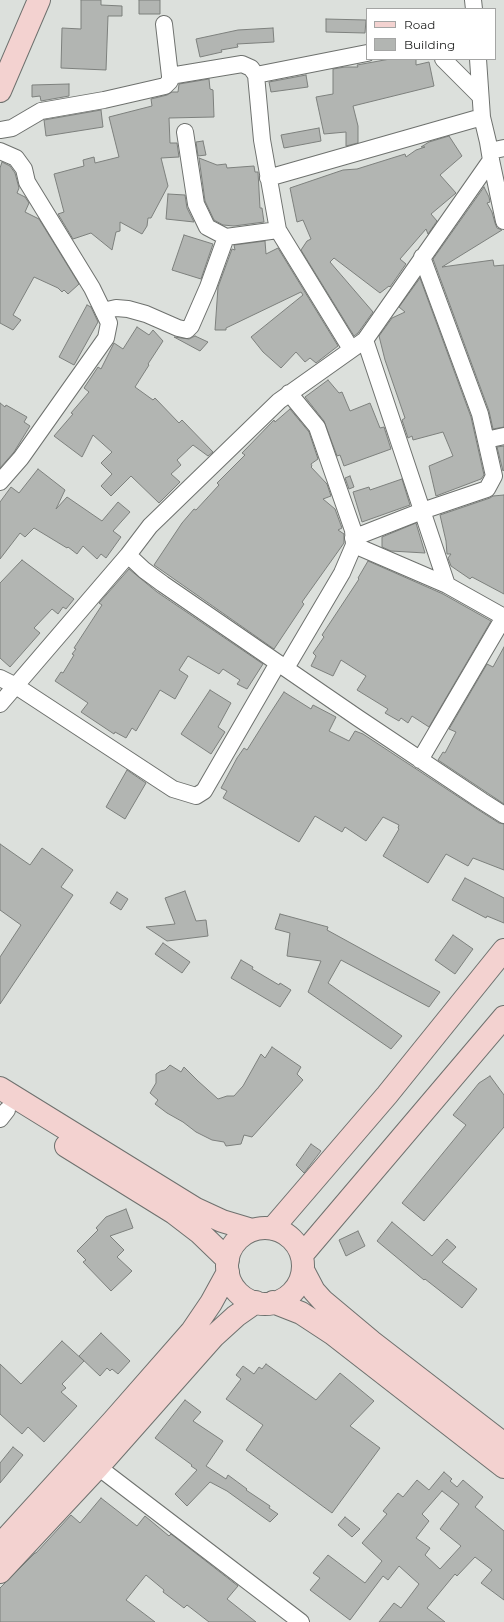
<!DOCTYPE html>
<html>
<head>
<meta charset="utf-8">
<style>
  body { margin:0 }
  #map { position:relative; width:504px; height:1622px; overflow:hidden; background:#dce0dc; font-family:Montserrat,sans-serif }
  canvas { display:block }
  .legend { position:absolute; left:366px; top:8px; width:130px; height:52px; box-sizing:border-box; background:#fff; border:1px solid #a4a5a4; margin:0; padding:5px 7px; list-style:none; font-size:12px; color:#1c1d1c }
  .legend li { display:flex; align-items:center; gap:8px; height:20px }
  .legend b { width:20px; border:1px solid #a4a5a4 }
</style>
</head>
<body>
<div id="map">
<canvas width="504" height="1622"></canvas>
<ul class="legend">
<li><b style="height:5px;background:#f3d2d0"></b>Road</li>
<li><b style="height:11px;background:#b2b5b2"></b>Building</li>
</ul>
</div>
<script>
const ctx = document.querySelector('canvas').getContext('2d');
ctx.lineJoin = 'round';
function fill(path, color) { ctx.fillStyle = color; ctx.fill(path, 'evenodd'); }
const toPath = rows => new Path2D(rows.map(r => 'M' + r).join(''));
function strokePath(path, color, width, dash) { ctx.strokeStyle = color; ctx.lineWidth = width; ctx.lineCap = dash ? 'butt' : 'round'; ctx.setLineDash(dash || []); ctx.stroke(path); }
const building = toPath([
  [81,0,101,0,101,5,122,6,122,16,108,16,106,70,61,68,62,28,81,29,81,0],
  [139,0,160,0,160,14,139,14,139,0],
  [326,19,366,20,365,33,326,32,326,19],
  [273,28,274,42,237,44,238,47,221,50,222,52,200,57,196,39,238,30,273,28],
  [390,59,416,59,416,65,429,62,434,86,353,106,358,126,358,143,346,146,346,132,324,134,316,97,333,94,333,69,345,67,358,67,357,65,390,59],
  [306,75,308,87,271,92,269,82,306,75],
  [209,79,210,89,213,90,214,117,169,118,170,143,177,143,179,157,161,158,168,186,151,218,148,218,147,226,142,234,120,222,120,231,116,232,112,250,91,233,73,239,58,214,64,212,54,174,84,166,83,160,94,157,95,163,119,157,109,117,152,106,151,99,167,95,172,92,178,92,179,84,209,79],
  [69,84,69,96,41,101,40,96,32,97,32,85,69,84],
  [101,110,103,127,46,136,44,120,101,110],
  [319,128,321,141,284,148,281,135,319,128],
  [449,136,462,156,440,175,456,193,431,214,437,221,428,234,426,229,400,259,406,264,390,287,389,286,380,293,334,258,330,262,373,312,358,333,354,336,301,250,307,241,311,239,303,220,297,222,290,188,343,170,357,169,405,154,406,157,416,150,425,147,421,147,429,142,449,136],
  [203,141,206,155,198,156,196,142,203,141],
  [199,158,217,165,226,164,227,168,254,166,255,172,258,172,260,208,262,208,264,222,234,226,223,225,214,220,205,201,199,158],
  [2,162,10,166,15,173,19,188,17,193,25,197,29,203,25,212,39,219,79,284,68,294,64,290,62,292,58,288,34,277,13,315,21,320,13,330,0,323,0,168,2,162],
  [484,187,489,197,490,202,487,203,492,212,495,223,497,228,502,230,442,267,493,260,494,266,504,265,504,427,493,429,489,411,433,259,484,187],
  [168,194,185,195,187,208,194,222,166,219,168,194],
  [184,235,213,244,201,279,172,270,184,235],
  [265,241,266,254,278,248,338,346,316,363,310,358,305,362,296,352,281,368,263,352,251,337,303,295,301,292,226,328,226,330,215,330,218,287,232,249,235,250,234,245,265,241],
  [420,278,471,417,484,475,481,479,436,496,429,466,453,456,443,432,413,440,412,436,408,438,402,420,405,418,385,360,379,336,392,318,405,312,399,307,420,278],
  [87,305,91,307,98,322,74,365,59,357,87,305],
  [137,327,149,335,153,330,163,341,148,364,149,365,135,387,153,400,155,398,179,423,182,420,213,452,208,456,193,445,177,460,181,465,171,474,180,482,159,503,131,476,111,496,101,486,112,474,101,463,112,452,93,435,82,457,54,436,73,414,71,413,89,392,84,388,98,367,101,369,114,343,123,349,137,327],
  [195,336,208,342,200,351,174,337,189,339,195,336],
  [328,380,339,393,342,392,350,411,370,403,380,428,384,427,391,449,344,466,340,455,337,456,324,421,305,397,328,380],
  [0,403,5,407,6,405,27,417,24,422,30,426,14,452,0,468,0,403],
  [290,409,309,432,318,459,311,464,312,466,311,467,327,484,331,496,323,499,335,509,342,528,338,530,344,534,344,543,302,602,304,604,274,649,154,565,182,523,194,509,196,510,219,485,217,483,245,455,242,453,274,420,275,422,290,409],
  [504,446,504,470,503,471,497,447,504,446],
  [38,469,65,490,56,509,67,497,102,521,118,502,130,512,113,531,121,537,106,558,101,554,97,559,83,546,77,554,68,547,67,548,34,528,25,537,20,533,0,559,0,502,11,487,19,493,38,469],
  [350,476,354,487,349,489,345,478,350,476],
  [402,479,410,505,362,522,353,492,369,487,370,490,402,479],
  [504,495,504,594,472,577,470,579,451,566,448,558,451,554,447,554,446,541,440,515,490,498,493,496,504,495],
  [416,523,425,553,391,551,382,547,382,537,416,523],
  [22,560,74,599,66,609,63,607,58,614,52,609,34,628,40,633,10,667,0,658,0,583,22,560],
  [368,561,443,594,491,621,429,727,412,716,408,723,401,718,399,721,385,713,388,709,357,690,366,676,341,660,333,676,311,666,316,656,313,653,324,637,322,635,359,579,358,578,368,561],
  [129,569,157,592,263,664,247,689,237,684,240,680,223,669,219,674,188,656,179,670,188,676,175,699,160,690,136,731,132,728,126,738,115,732,114,734,81,712,88,703,55,681,61,672,63,673,74,655,72,654,76,649,74,648,102,605,99,603,129,569],
  [504,647,504,804,438,760,443,752,445,753,456,732,449,729,487,664,493,667,504,647],
  [210,690,231,703,218,727,225,732,211,754,181,734,210,690],
  [284,692,311,709,313,705,336,717,329,731,349,741,355,731,363,734,477,809,499,823,504,824,504,870,473,858,468,866,446,854,428,883,383,856,399,829,398,828,399,825,383,817,366,841,345,827,342,832,315,816,299,842,223,798,227,791,221,788,237,758,244,748,247,750,269,715,284,692],
  [127,770,146,783,125,819,106,807,127,770],
  [0,844,30,865,42,848,73,870,61,887,73,895,0,1004,0,957,21,925,0,910,0,844],
  [465,878,504,898,504,923,487,916,486,918,452,900,465,878],
  [185,891,196,921,206,920,208,936,167,941,146,927,175,924,165,898,185,891],
  [117,892,128,899,121,910,110,903,117,892],
  [280,914,328,927,327,930,440,992,429,1007,341,960,328,983,402,1036,391,1049,308,992,321,961,287,956,290,933,275,929,280,914],
  [453,935,473,949,455,974,435,960,453,935],
  [163,943,190,962,182,973,155,954,163,943],
  [241,960,253,967,252,969,279,985,280,983,291,990,280,1007,231,978,241,960],
  [272,1047,301,1067,297,1074,303,1080,252,1137,244,1135,241,1144,226,1146,224,1142,212,1140,196,1132,183,1122,167,1113,155,1104,158,1100,150,1093,156,1083,156,1074,161,1071,165,1070,170,1065,181,1072,184,1067,198,1081,218,1099,227,1096,234,1096,243,1086,261,1054,265,1058,272,1047],
  [490,1076,504,1095,504,1127,424,1221,402,1203,466,1125,453,1115,479,1083,490,1076],
  [311,1144,321,1151,304,1173,296,1165,311,1144],
  [126,1209,133,1228,110,1236,124,1250,117,1257,132,1271,111,1291,83,1262,86,1260,77,1251,98,1230,96,1228,106,1217,126,1209],
  [392,1222,432,1256,447,1239,456,1247,442,1262,477,1289,462,1308,425,1279,424,1280,377,1241,392,1222],
  [358,1231,365,1246,346,1256,339,1240,358,1231],
  [101,1333,130,1361,118,1374,112,1369,110,1371,107,1368,100,1376,79,1356,101,1333],
  [62,1341,84,1361,62,1384,66,1388,61,1392,77,1406,44,1442,28,1427,22,1434,0,1414,0,1364,21,1384,62,1341],
  [266,1364,316,1400,340,1373,374,1401,350,1426,380,1448,332,1513,246,1450,263,1425,226,1399,241,1379,236,1375,243,1366,254,1374,259,1367,262,1369,266,1364],
  [185,1400,201,1412,193,1421,223,1441,206,1466,226,1479,228,1475,247,1489,246,1490,270,1506,269,1508,278,1514,270,1522,227,1491,210,1482,187,1506,175,1494,197,1470,191,1466,192,1465,155,1438,185,1400],
  [13,1447,23,1455,0,1483,0,1463,13,1447],
  [444,1472,452,1479,450,1481,457,1487,463,1480,483,1497,475,1507,504,1531,504,1600,481,1583,492,1570,475,1557,457,1576,455,1574,427,1608,445,1622,379,1622,394,1603,401,1608,419,1584,399,1566,388,1580,383,1576,350,1620,310,1590,320,1578,313,1573,328,1555,365,1583,382,1561,362,1543,387,1514,383,1511,398,1493,403,1497,417,1480,429,1490,444,1472],
  [442,1491,459,1504,440,1529,461,1546,440,1569,425,1555,430,1548,416,1538,429,1521,422,1514,442,1491],
  [101,1498,137,1526,145,1516,169,1536,171,1534,238,1586,227,1599,256,1622,209,1622,187,1605,184,1608,163,1592,164,1590,146,1575,126,1600,155,1622,0,1622,0,1588,35,1553,36,1553,71,1515,80,1523,101,1498],
  [345,1517,360,1529,352,1537,338,1525,345,1517]
]);
fill(building, '#b2b5b2');
strokePath(building, '#7d807d', 1);
const street = toPath([
  [473,0,474,9],
  [443,59,480,96],
  [478,59,482,117,488,142,491,160,504,221],
  [256,75,367,53],
  [0,130,12,128,41,111,104,100,165,86,170,81,170,76,164,24],
  [185,132,196,204,207,227,226,237],
  [0,151,16,158,24,169,27,182,92,288,109,323,106,338,21,458,0,482],
  [490,151,504,148],
  [268,178,482,117],
  [278,230,351,349],
  [103,311,116,308,128,309,146,314,178,328,187,330,191,326,208,287,226,237,278,230,262,140,256,75,251,68,242,64,170,76],
  [365,340,447,585],
  [486,440,504,436],
  [353,538,422,511,487,489,494,476,480,414,422,257],
  [354,545,447,585,504,617],
  [128,555,144,570,163,584,358,718,482,801,504,815],
  [286,668,342,573,354,545,353,530,317,427,289,393],
  [0,678,16,686,173,789,196,796,204,791,278,663],
  [0,704,128,555,150,526,279,401,365,340,491,160],
  [420,760,504,617],
  [0,1119,7,1110],
  [98,1467,301,1622]
]);
const secondary = toPath([
  [0,91,39,0],
  [0,1088,196,1209,222,1221,252,1230],
  [66,1146,174,1213,200,1233,228,1260],
  '227 1266a38 38 0 1 1 76 0a38 38 0 1 1-76 0Z',
  [272,1229,387,1095,504,950],
  [302,1255,504,1017],
  [303,1270,314,1291,323,1301,372,1342,504,1444],
  [273,1302,301,1313,333,1334,504,1467],
  [0,1545,113,1421,192,1331,211,1303,228,1272],
  [0,1572,98,1467,214,1336,236,1316,256,1302]
]);
strokePath(street, '#6e716e', 18);
strokePath(secondary, '#6e716e', 24);
strokePath(street, '#fff', 16);
strokePath(secondary, '#f3d2d0', 22);
</script>
</body>
</html>
